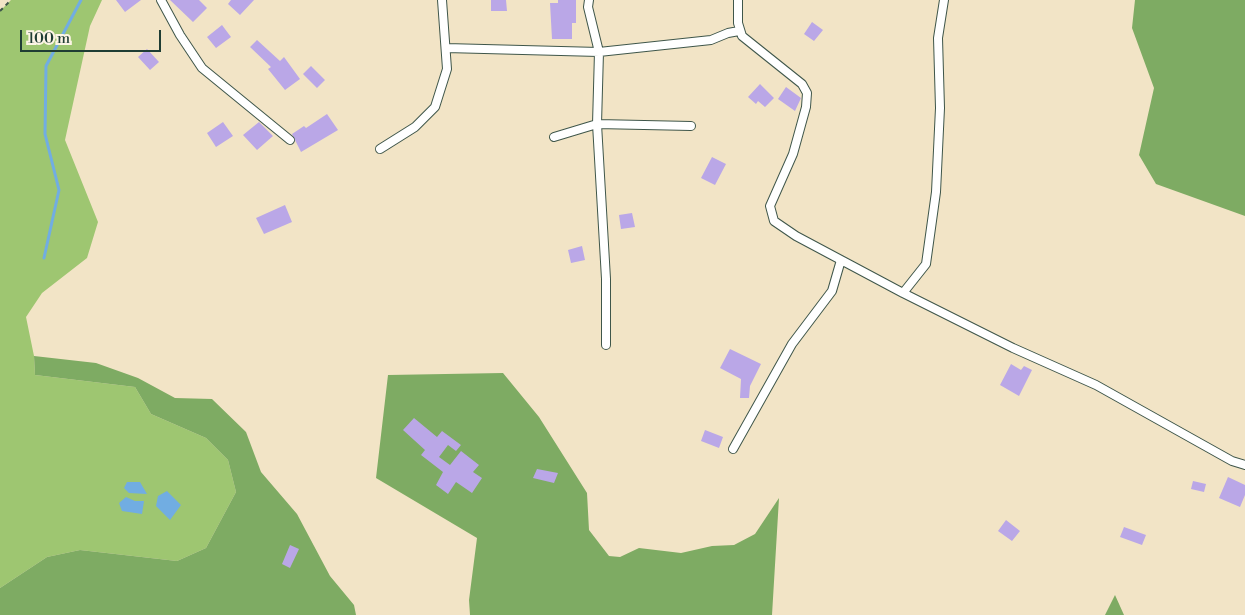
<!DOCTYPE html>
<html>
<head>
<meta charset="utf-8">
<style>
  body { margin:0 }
  #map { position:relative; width:1245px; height:615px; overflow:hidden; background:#f2e4c6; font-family:"Libre Bodoni",serif }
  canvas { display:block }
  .scale { position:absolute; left:20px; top:30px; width:141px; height:22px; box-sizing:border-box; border:2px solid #1f3d34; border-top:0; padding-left:6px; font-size:15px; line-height:18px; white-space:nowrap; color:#1f3d34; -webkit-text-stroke:4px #fcf5e5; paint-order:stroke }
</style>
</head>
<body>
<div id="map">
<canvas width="1245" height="615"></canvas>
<div class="scale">100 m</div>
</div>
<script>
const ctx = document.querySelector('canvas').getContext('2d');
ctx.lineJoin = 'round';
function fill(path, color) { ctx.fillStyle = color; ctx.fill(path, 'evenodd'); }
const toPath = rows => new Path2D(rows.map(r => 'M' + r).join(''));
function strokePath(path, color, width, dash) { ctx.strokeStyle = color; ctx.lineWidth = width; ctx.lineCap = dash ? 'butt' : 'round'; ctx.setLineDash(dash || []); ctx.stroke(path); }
fill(toPath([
  [11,0,102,0,90,26,65,140,98,222,87,258,42,293,26,317,34,356,35,375,135,387,151,414,206,438,228,460,236,492,206,548,177,561,80,550,47,557,0,588,0,11]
]), '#9ec671');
fill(toPath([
  [1135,0,1245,0,1245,216,1156,184,1139,155,1154,88,1132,28],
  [34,356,96,363,138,378,175,398,212,399,246,432,261,472,297,514,330,576,354,605,356,615,0,615,0,588,47,557,80,550,177,561,206,548,236,492,228,460,206,438,151,414,135,387,35,375],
  [503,373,539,417,587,493,589,530,609,556,620,557,639,548,681,553,712,546,734,545,755,534,779,498,772,615,470,615,469,600,477,538,376,478,388,375],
  [1115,595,1124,615,1105,615]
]), '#7eab63');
fill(toPath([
  [127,482,140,482,147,494,129,493,124,488],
  [167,491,181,505,170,520,156,506,158,496],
  [126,497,135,501,144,501,142,514,122,511,119,503]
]), '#71ade2');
strokePath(toPath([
  [44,258,59,190,45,134,46,66,81,0]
]), '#71ade2', 3);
fill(toPath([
  [116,0,141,0,125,12],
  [170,0,199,0,207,8,193,22],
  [231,0,254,0,240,15,228,4],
  [491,0,506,0,507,11,491,11],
  [558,0,576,0,576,23,572,23,572,39,552,39,550,3,558,3],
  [812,22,823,30,814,41,804,34],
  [222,25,231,37,216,48,207,37],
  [257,40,280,61,284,57,300,79,285,90,268,69,271,67,250,47],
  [147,49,159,62,150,70,138,57],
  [311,66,325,80,317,88,303,74],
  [760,84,774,98,765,107,758,101,756,104,748,97],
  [786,87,801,98,795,111,778,99],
  [327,114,338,130,301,152,292,134,304,126,306,128],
  [223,122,233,136,216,147,207,133],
  [259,122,273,136,257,150,243,135],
  [712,157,726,164,715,185,701,178],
  [285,205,292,222,264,234,256,218],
  [632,213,635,227,621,229,619,215],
  [582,246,585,260,571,263,568,250],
  [730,349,761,364,750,386,749,398,740,398,741,379,720,368],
  [1011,364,1021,370,1024,366,1032,370,1019,396,1000,385],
  [414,418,437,437,442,431,461,445,456,451,448,445,439,457,450,465,461,451,479,465,473,472,482,478,472,493,456,482,448,494,436,485,443,472,421,455,425,450,403,430],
  [705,430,723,437,719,448,701,441],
  [537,469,558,473,554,483,533,478],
  [1228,477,1245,485,1245,495,1240,507,1219,498],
  [1193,481,1206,484,1204,492,1191,489],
  [1006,520,1020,531,1012,541,998,531],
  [1124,527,1146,535,1142,545,1120,537],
  [290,545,299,549,290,568,282,564]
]), '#baa7e7');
const minor = toPath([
  [161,0,180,35,202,68,290,140],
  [589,0,588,7,599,52,597,124,606,279,606,345],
  [738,0,738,23,742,36,802,84,807,93,806,107,793,154,770,206,774,221,796,236,903,293],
  [944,0,938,38,940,108,936,192,926,264,903,293,1013,348,1096,385,1232,461,1245,465],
  [446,48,599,52,711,40,728,33,739,31],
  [554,137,597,124,691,126],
  [380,149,415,127,435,107,447,69,442,0],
  [733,449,792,344,832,291,841,260]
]);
strokePath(minor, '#3f564a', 10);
strokePath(toPath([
  [0,11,11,0]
]), '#3f564a', 2, [4, 4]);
strokePath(minor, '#fff', 8);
</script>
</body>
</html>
